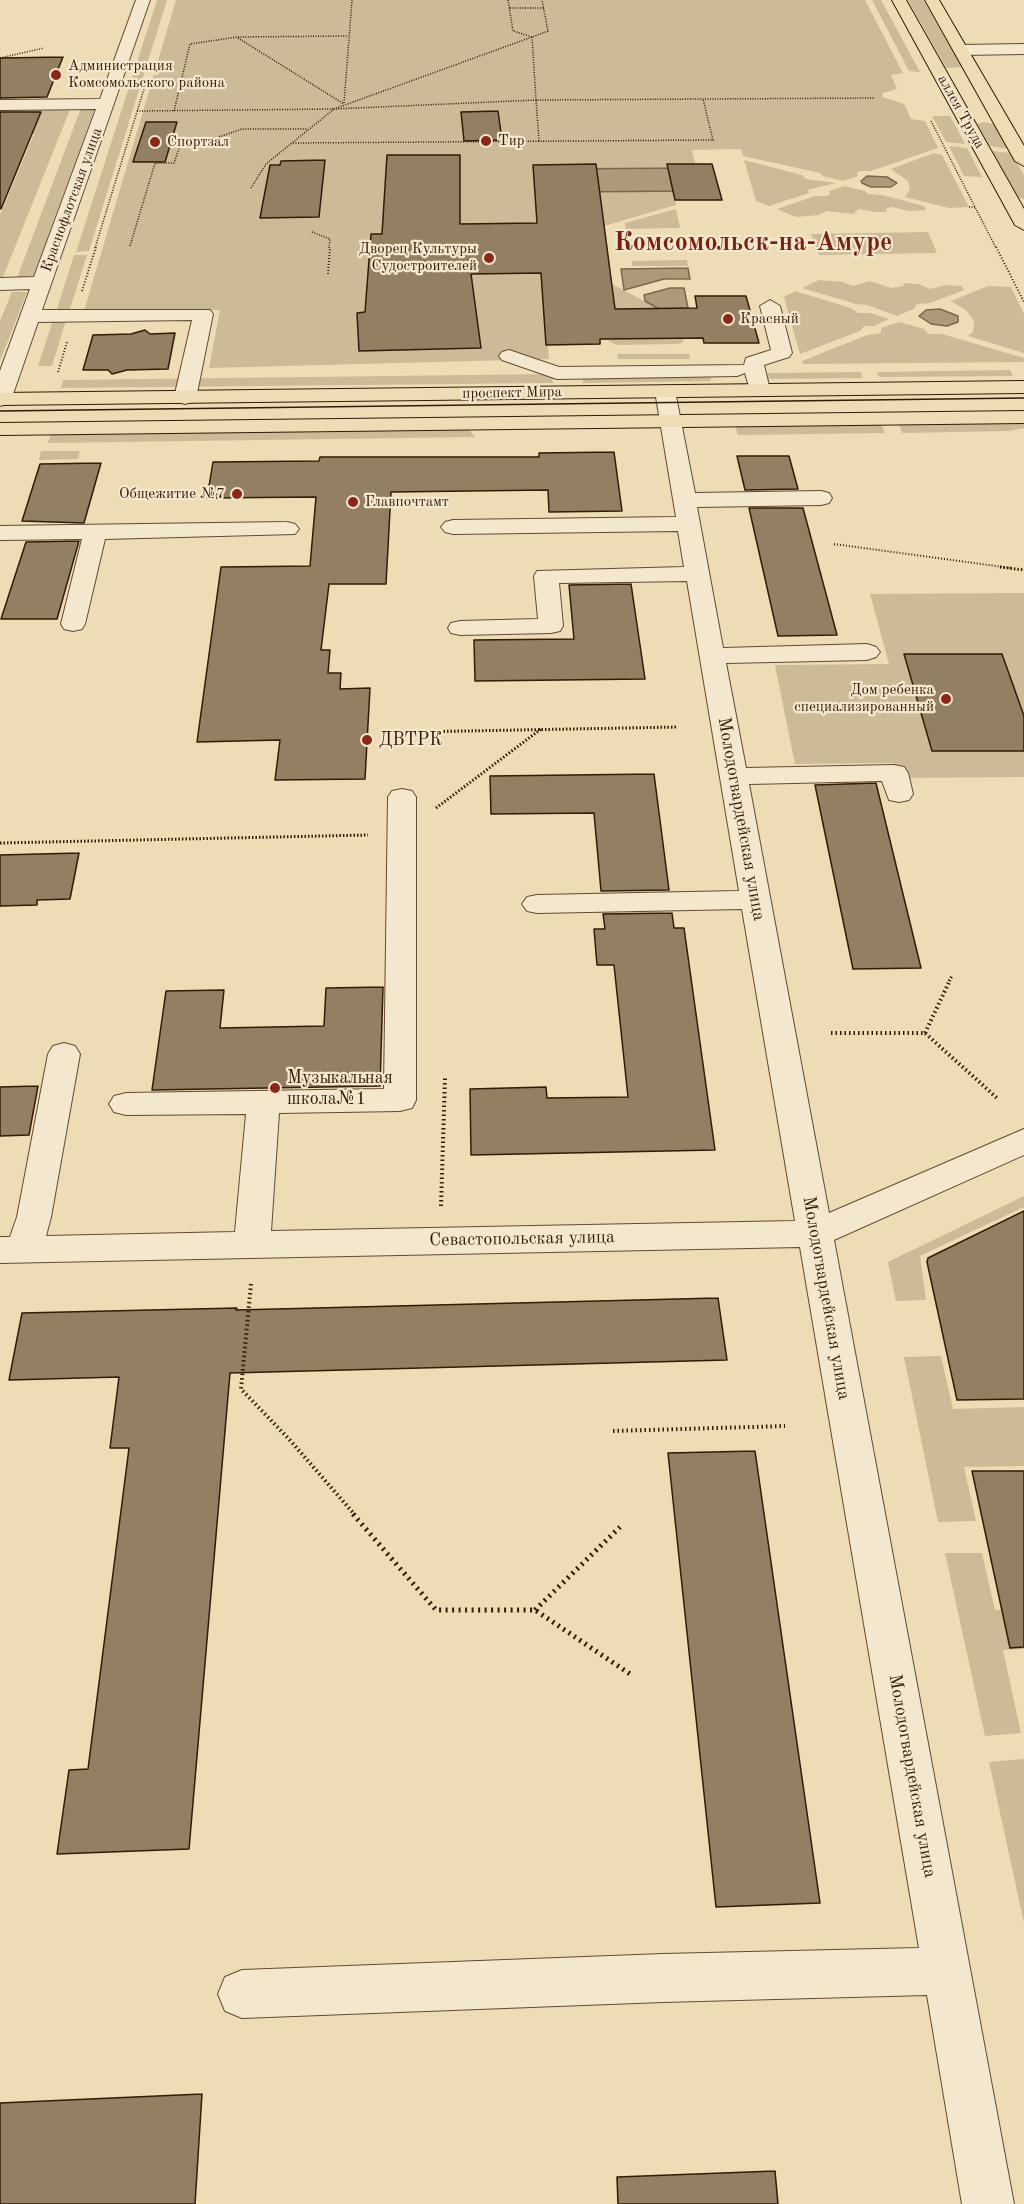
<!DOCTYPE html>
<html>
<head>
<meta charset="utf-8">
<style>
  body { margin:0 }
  canvas { display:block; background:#eddcb4 }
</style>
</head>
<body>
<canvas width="1024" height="2204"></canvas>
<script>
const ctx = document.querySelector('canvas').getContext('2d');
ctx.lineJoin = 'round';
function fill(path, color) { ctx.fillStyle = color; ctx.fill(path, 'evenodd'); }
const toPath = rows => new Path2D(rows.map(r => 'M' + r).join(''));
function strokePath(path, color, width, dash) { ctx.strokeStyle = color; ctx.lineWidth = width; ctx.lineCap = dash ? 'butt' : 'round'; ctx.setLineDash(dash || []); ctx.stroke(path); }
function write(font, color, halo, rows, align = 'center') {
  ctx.font = font + ' "Old Standard TT",serif'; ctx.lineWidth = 4.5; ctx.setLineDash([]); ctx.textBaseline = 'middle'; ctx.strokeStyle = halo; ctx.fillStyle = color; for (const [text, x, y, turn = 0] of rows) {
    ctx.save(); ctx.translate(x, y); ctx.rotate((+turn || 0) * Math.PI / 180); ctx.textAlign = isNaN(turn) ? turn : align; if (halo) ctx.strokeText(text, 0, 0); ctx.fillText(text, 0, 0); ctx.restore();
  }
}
fill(toPath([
  [157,0,167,0,89,251,76,252],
  [176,0,865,0,903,73,891,75,897,89,883,93,882,97,904,104,911,119,925,121,938,148,871,171,860,171,857,173,858,176,843,181,823,176,820,173,743,156,741,149,692,150,695,164,667,164,667,168,579,169,578,165,533,165,537,226,503,223,383,227,382,234,371,235,369,264,476,274,541,270,549,359,209,368,220,310,84,311],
  [872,0,881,0,920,72,909,71],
  [908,0,923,0,962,67,946,68],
  [0,107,71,107,3,277,0,277,0,215,34,134,0,134],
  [81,108,95,108,33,278,17,278],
  [932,116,950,116,965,144,946,142],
  [984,122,994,124,1009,149,990,146,977,124],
  [949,146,967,148,982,177,964,176],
  [992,151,1011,153,1024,175,1024,199,1017,197],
  [934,153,942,155,969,207,949,208,905,197,910,189,908,181,891,169],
  [744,160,802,175,806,179,836,183,811,189,808,190,809,193,769,206,756,201],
  [845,186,865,191,868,194,882,195,924,206,926,210,909,211,892,207,887,208,886,212,875,212,859,209,853,214,827,211,819,215,796,217,777,209,815,196,826,196,830,194,829,191],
  [673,191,676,205,604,226,582,192],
  [676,209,680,228,626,229,625,223],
  [928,232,937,253,819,255,811,234],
  [74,255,87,255,69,312,56,312],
  [687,260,688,266,632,266,632,261],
  [610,270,612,284,659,309,596,309],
  [819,280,843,282,853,286,869,281,892,288,903,286,905,283,919,284,930,289,946,285,961,286,964,290,930,303,917,304,914,309,897,316,867,305,856,304,802,288],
  [988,286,1011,287,1024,314,1024,353,968,336,973,332,974,321,966,310,951,301],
  [795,291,851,308,858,313,870,313,889,319,874,326,864,326,860,331,800,354,784,297],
  [12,292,27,292,0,361,0,321],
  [53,320,66,320,52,366,38,366],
  [899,322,924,329,928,334,942,334,1024,358,1024,362,803,364,802,361,867,335,881,333,881,328],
  [685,338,682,343,676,344,616,345,606,339],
  [617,354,689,354,690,359,618,359],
  [1010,370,1013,376,879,377,877,372],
  [710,372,711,381,583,383,582,374],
  [861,372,863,378,762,379,768,373],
  [552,374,553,383,61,388,63,380],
  [1024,422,1024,428,1008,431,902,433,899,423],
  [881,424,885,433,738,435,735,425],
  [468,428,475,437,48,443,51,433],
  [41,451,80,451,78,459,39,460],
  [1024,593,1024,777,898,778,894,763,795,764,775,665,889,664,870,594],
  [1024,1196,1024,1207,920,1256,926,1300,896,1301,888,1262],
  [941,1356,953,1409,1024,1407,1024,1466,964,1467,976,1521,938,1522,904,1357],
  [945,1553,982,1553,995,1610,1024,1610,1024,1649,1003,1650,1021,1733,985,1736],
  [1024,1759,1024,1923,989,1762]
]), '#cdbb97');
const water = toPath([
  [691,168,696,191,558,192,556,169,691,168],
  [867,176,887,177,897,183,891,187,871,187,862,183,861,181,867,176],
  [688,268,690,279,664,279,624,290,621,269,688,268],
  [670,288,684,288,688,308,659,309,645,301,644,295,670,288],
  [940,309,958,316,958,322,947,326,931,324,919,316,926,310,940,309]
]);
fill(water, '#ad9a79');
strokePath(water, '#7c674b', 1.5);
const building = toPath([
  [63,57,47,97,0,98,0,58,63,57],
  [498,111,502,140,464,141,461,112,498,111],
  [0,112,41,112,1,209,0,208,0,112],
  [146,122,177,122,165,162,133,162,146,122],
  [387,155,460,155,460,224,537,223,533,165,596,164,615,309,697,308,695,296,746,296,759,343,704,343,703,338,600,339,600,344,546,345,541,273,471,274,481,348,359,351,357,313,365,312,371,234,382,234,387,155],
  [325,160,319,217,260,218,270,165,280,165,281,161,325,160],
  [667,164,712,164,722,200,675,200,667,164],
  [145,330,150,334,175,333,168,369,127,370,112,374,108,370,83,370,93,335,131,334,145,330],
  [614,452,622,511,549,512,548,490,391,492,386,584,329,584,321,650,330,650,328,673,341,673,340,689,370,688,365,779,275,780,280,740,197,742,221,567,310,566,316,497,207,498,213,462,319,461,320,457,539,457,539,453,614,452],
  [737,456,789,456,798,489,745,490,737,456],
  [101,463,84,523,22,521,40,464,101,463],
  [749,508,803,508,837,635,778,636,749,508],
  [79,541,57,619,1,619,26,542,79,541],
  [631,584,645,679,475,681,474,640,574,639,569,585,631,584],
  [904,654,1002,654,1024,716,1024,751,932,751,904,654],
  [654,774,669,890,601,891,594,813,491,814,490,776,654,774],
  [876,783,921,968,853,969,815,785,876,783],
  [79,853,70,899,37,900,37,905,0,906,0,855,79,853],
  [672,913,674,928,684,928,715,1150,471,1155,470,1089,546,1087,547,1098,628,1097,614,965,597,965,594,929,605,929,603,914,672,913],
  [383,987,380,1086,152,1090,166,991,224,990,220,1028,324,1026,326,988,383,987],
  [38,1086,29,1135,0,1136,0,1087,38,1086],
  [1024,1211,1024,1399,957,1400,927,1262,928,1258,1024,1211],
  [718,1298,727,1360,230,1373,189,1849,57,1854,69,1770,88,1769,129,1448,110,1448,119,1377,9,1380,22,1313,237,1308,236,1310,718,1298],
  [755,1451,820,1903,716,1907,668,1453,755,1451],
  [972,1471,1024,1471,1024,1647,1010,1648,972,1471],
  [202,2094,195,2204,0,2204,0,2103,202,2094],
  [775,2171,778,2204,618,2204,617,2177,775,2171]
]);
fill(building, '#937f61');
strokePath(building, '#321b07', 1.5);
const minor = toPath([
  [136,0,150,0,42,310,210,310,213,314,196,398,192,402,185,404,178,402,174,398,192,320,38,322,11,400,7,404,0,406,0,371,30,289,0,290,0,278,34,277,96,109,0,110,0,100,100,99,136,0],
  [1024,44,1024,54,961,55,953,50,961,45,1024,44],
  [770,300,780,306,792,353,789,357,764,365,770,390,767,394,760,396,753,394,750,390,745,373,737,376,557,379,502,360,499,356,502,352,509,350,559,367,744,365,746,358,771,350,760,306,770,300],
  [665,385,672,387,675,391,695,493,821,491,829,493,832,498,829,503,821,505,697,507,723,648,867,644,876,647,880,652,876,657,867,660,726,663,746,768,894,765,904,767,908,773,913,794,909,800,899,802,889,800,882,781,749,784,829,1213,1024,1129,1024,1155,834,1240,1014,2204,962,2204,927,1995,663,2002,242,2018,225,2011,218,1994,225,1977,242,1970,663,1954,919,1948,800,1247,0,1263,0,1237,10,1237,17,1217,48,1054,53,1046,64,1043,75,1046,80,1054,51,1217,46,1236,235,1232,246,1114,126,1115,114,1112,109,1104,114,1096,126,1093,384,1089,388,797,392,791,402,789,412,791,416,797,416,1100,412,1108,400,1111,279,1113,271,1231,795,1221,742,909,537,913,527,911,522,904,527,897,537,895,739,891,687,581,559,583,563,626,560,631,551,633,460,635,451,633,448,628,451,623,460,621,538,619,534,576,537,571,684,567,678,531,453,534,445,532,441,527,445,522,453,520,676,517,655,391,658,387,665,385],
  [287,522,295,524,299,529,295,534,105,539,85,624,82,629,73,631,64,629,61,624,82,539,0,540,0,526,287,522]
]);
const major = toPath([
  [892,0,906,0,1024,209,1024,230,1015,225,892,0],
  [925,0,939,0,1024,146,1024,166,1015,161,925,0],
  [1024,381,1024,393,0,405,0,393,1024,381],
  [1024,411,1024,423,0,435,0,423,1024,411]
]);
strokePath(minor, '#614b32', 2);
strokePath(major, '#321b07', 2);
strokePath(toPath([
  [508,0,513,31,532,37,548,31,542,0],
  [510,8,544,8],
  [532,37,536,100,334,109,532,37],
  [238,38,344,104],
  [0,58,44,48],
  [344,103,352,0],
  [137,111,334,109],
  [174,111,190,44,237,37,347,36],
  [931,121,996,248],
  [539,141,536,100,875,98],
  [293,143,713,140,703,99],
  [251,188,266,164,334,109],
  [969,207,976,207],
  [312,232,330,239,329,248],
  [130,246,155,163,174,163,182,140,213,139,242,129,308,129],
  [95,248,144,89]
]), '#321b07', 1.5, [1, 1.5]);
strokePath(toPath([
  [996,247,1024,302],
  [328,274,330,247],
  [82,291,96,247],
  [58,372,67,342],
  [834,544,1011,568]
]), '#321b07', 2, [1, 2]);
strokePath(toPath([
  [1000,567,1024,570],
  [412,732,678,727],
  [436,808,541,729],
  [0,843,368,835],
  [949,981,952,976]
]), '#321b07', 3, [1.5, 2]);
strokePath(toPath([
  [831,1033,925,1033,997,1098],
  [925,1033,950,980],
  [441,1206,445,1078],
  [251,1284,241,1389,289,1439,355,1515],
  [613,1431,785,1426]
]), '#321b07', 4, [1.5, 3]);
strokePath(toPath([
  [353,1514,436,1610,535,1610,633,1676],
  [535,1610,620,1527]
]), '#321b07', 5, [2, 4.5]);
fill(minor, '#f3e8ce');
fill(major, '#eddcb4');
strokePath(toPath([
  [0,411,1024,398]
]), '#321b07', 1.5);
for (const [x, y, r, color] of [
  [56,75,6,"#8f2418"],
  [486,141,6,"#8f2418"],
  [155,142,6,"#8f2418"],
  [489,258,6,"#8f2418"],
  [728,319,6,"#8f2418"],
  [237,494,6,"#8f2418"],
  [353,502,6,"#8f2418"],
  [946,699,6,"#8f2418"],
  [367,740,6,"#8f2418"],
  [275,1088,6,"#8f2418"]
]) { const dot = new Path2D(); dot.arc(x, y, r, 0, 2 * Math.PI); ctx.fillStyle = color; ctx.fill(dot); strokePath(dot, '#f3e8ce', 2); }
write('15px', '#321b07', '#f3e8ce', [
  ["Администрация",68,66],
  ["Комсомольского района",68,83],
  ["Тир",498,141],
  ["Спортзал",167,142],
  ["Дворец Культуры",477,249,"right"],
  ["Судостроителей",477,266,"right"],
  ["Красный",740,319],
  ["Общежитие №7",225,494,"right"],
  ["Главпочтамт",365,502],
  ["Дом ребенка",934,690,"right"],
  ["специализированный",934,707,"right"]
], 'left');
write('15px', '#321b07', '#f3e8ce', [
  ["аллея Труда",961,112,61],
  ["Краснофлотская улица",72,200,-70],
  ["проспект Мира",512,393,-1]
]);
write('18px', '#321b07', '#f3e8ce', [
  ["ДВТРК",379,740],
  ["Музыкальная",287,1078],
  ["школа№1",287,1099]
], 'left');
write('18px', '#321b07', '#f3e8ce', [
  ["Молодогвардейская улица",741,819,80],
  ["Севастопольская улица",522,1239,-1],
  ["Молодогвардейская улица",826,1298,80],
  ["Молодогвардейская улица",912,1776,80]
]);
write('bold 26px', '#7a1f14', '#f3e8ce', [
  ["Комсомольск-на-Амуре",753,243]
]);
</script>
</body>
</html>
